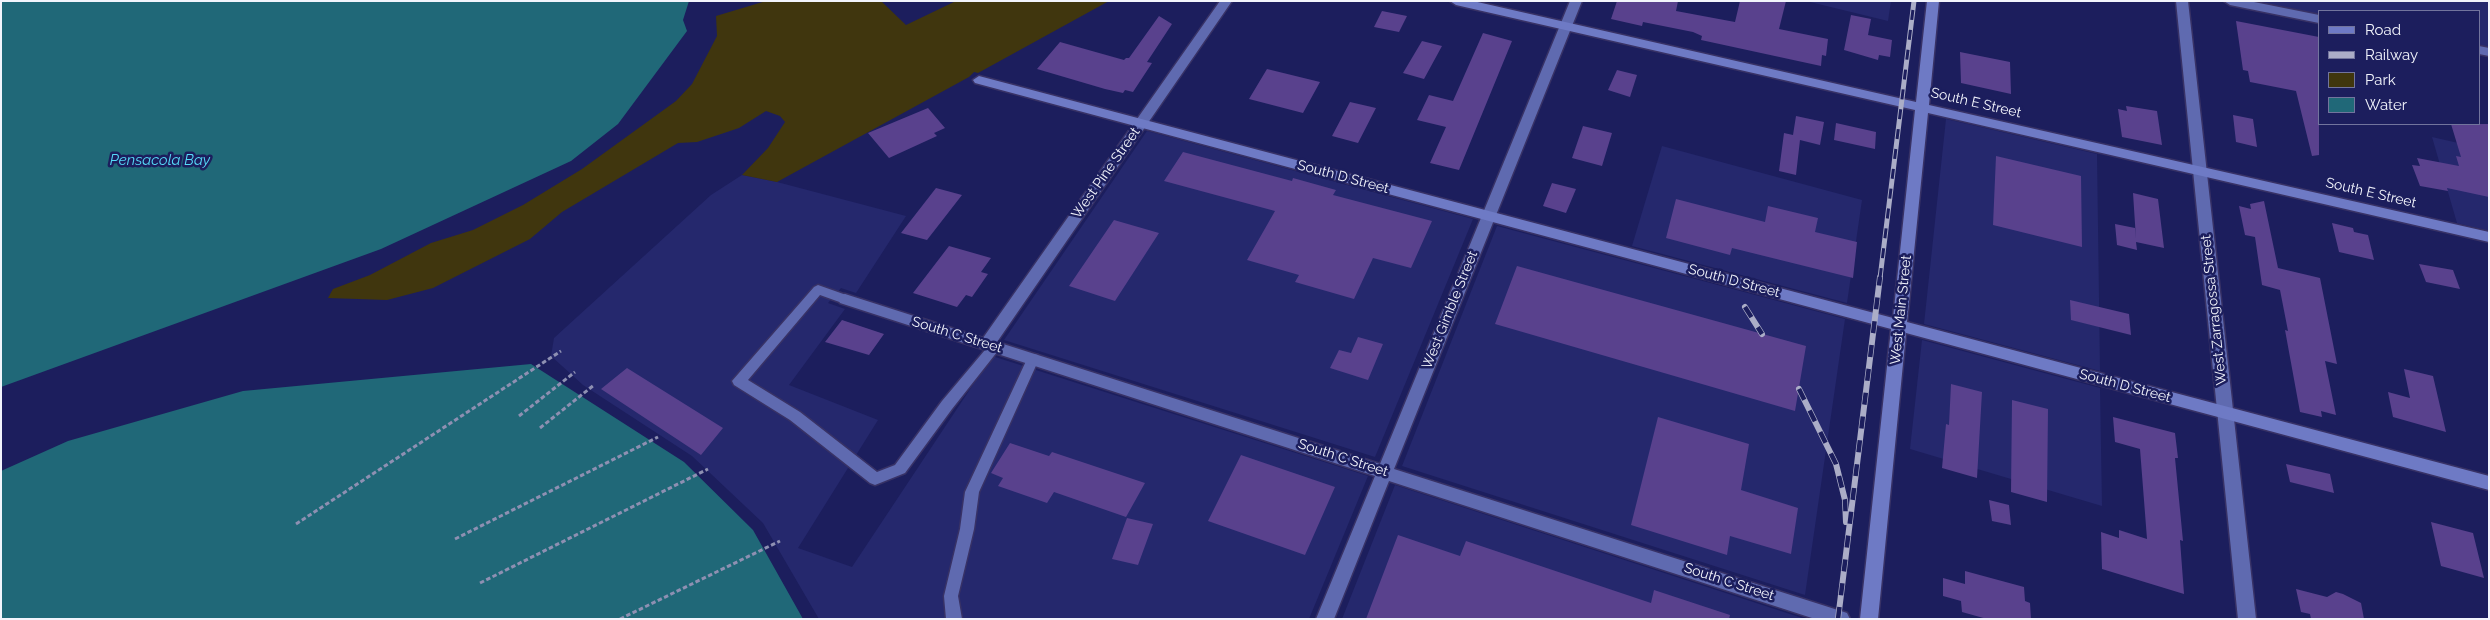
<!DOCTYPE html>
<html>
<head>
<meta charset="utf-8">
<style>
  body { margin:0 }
  #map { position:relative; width:2490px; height:620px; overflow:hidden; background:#1c1e5d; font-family:Raleway,sans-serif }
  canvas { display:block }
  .frame { position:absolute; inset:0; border:2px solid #f2f4fc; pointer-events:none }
  .legend { position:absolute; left:2318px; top:10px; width:162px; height:115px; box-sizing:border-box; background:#1c1e5d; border:1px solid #72749d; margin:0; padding:6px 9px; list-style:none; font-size:15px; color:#f2f4fc }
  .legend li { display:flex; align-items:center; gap:10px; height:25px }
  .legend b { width:25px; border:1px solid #72749d }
</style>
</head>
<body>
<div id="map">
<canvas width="2490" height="620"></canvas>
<div class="frame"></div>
<ul class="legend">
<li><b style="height:6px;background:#6e7ac5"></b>Road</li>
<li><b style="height:6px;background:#abadc7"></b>Railway</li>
<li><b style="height:14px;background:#40360e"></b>Park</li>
<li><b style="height:14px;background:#206878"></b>Water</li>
</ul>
</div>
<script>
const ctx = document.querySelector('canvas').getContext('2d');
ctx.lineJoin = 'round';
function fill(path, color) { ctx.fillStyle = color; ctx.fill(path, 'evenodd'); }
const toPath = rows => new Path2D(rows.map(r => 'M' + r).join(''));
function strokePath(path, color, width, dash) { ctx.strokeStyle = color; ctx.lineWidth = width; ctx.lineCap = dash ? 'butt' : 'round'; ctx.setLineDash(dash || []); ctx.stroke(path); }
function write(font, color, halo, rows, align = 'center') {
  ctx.font = font + ' Raleway,sans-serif'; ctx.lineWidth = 5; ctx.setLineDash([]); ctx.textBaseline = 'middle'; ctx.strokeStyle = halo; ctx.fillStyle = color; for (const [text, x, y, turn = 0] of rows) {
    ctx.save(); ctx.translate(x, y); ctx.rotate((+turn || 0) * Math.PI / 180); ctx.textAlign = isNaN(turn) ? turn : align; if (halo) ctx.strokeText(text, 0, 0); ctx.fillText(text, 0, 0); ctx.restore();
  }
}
fill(toPath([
  [1806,1,1891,1,1888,21],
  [2254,1,2489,1,2489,47,2479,46,2479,11,2319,11,2319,14],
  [1946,119,2097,154,2100,371,1924,324],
  [1147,131,1473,219,1375,457,1004,340],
  [2432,137,2489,150,2489,231,2457,223],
  [1662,146,1862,200,1847,303,1632,246],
  [742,175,777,182,906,216,856,293,841,288,828,303,845,309,789,385,878,420,798,548,852,567,992,356,1368,476,1309,619,819,619,763,523,692,456,583,385,551,356,554,338,711,195],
  [1497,226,1845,319,1805,595,1402,466],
  [1922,340,2100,388,2102,506,1910,449],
  [1395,485,1802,618,1802,619,1342,619]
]), '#25286d');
fill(toPath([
  [766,1,881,1,906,25,956,1,1109,1,978,73,974,72,969,77,777,182,742,175,768,148,785,122,780,116,766,111,739,128,697,142,678,143,562,212,530,239,433,288,387,300,328,298,333,289,370,275,431,243,473,230,523,205,582,169,676,101,692,84,717,36,716,16]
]), '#40360e');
fill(toPath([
  [1,1,689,1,683,20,687,31,618,124,571,161,381,249,1,387],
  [531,364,684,462,753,530,803,619,1,619,1,471,68,441,243,391]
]), '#206878');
fill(toPath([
  [1617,1,1678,1,1676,11,1735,22,1740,1,1786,1,1779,29,1828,39,1826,56,1822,55,1821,66,1701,40,1702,36,1693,32,1643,22,1642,26,1611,19],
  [1382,11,1407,16,1399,32,1374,27],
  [1851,15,1871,19,1868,35,1892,40,1890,57,1879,55,1878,60,1844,50],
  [1159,16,1172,24,1147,62,1152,63,1133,92,1125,90,1123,93,1105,89,1037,69,1060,42,1124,60,1126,58,1129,58],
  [2236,21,2319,37,2319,155,2312,156,2296,91,2250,82,2248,71,2243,70],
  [1483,33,1512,41,1489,97,1459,170,1430,163,1446,127,1417,120,1429,95,1453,101],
  [1422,41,1442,46,1424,79,1403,73],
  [1960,52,2010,62,2011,94,1961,83],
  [1267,69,1320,82,1303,113,1249,99],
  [1617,70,1637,75,1630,97,1608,90],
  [1350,102,1376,108,1358,143,1332,136],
  [2126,106,2157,111,2162,145,2122,137,2118,109,2127,111],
  [928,108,945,128,934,133,937,136,889,158,868,133],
  [2233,115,2253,119,2257,147,2236,142],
  [1796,116,1824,122,1820,145,1800,140,1796,175,1779,171,1784,133,1793,135],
  [1836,123,1876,132,1875,149,1834,140],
  [2451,124,2489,124,2489,197,2447,188,2448,191,2420,186,2412,165,2420,166,2417,158,2459,166,2456,156,2461,157],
  [1583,126,1612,133,1602,166,1572,158],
  [1183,152,1292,181,1293,178,1336,190,1333,195,1432,221,1411,268,1373,258,1354,299,1295,282,1299,275,1247,260,1275,211,1164,181],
  [1996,156,2081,176,2082,247,1993,225],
  [1552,183,1576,189,1566,213,1543,206],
  [936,188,962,195,927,240,901,233],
  [2133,193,2158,199,2164,248,2136,242,2137,250,2117,245,2115,224,2135,228,2136,239],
  [1676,199,1765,222,1768,206,1818,218,1815,232,1857,242,1853,278,1732,248,1730,255,1666,238],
  [2264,201,2278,268,2320,278,2337,364,2325,361,2336,415,2321,411,2322,417,2300,412,2285,330,2288,331,2280,290,2262,285,2255,237,2245,235,2239,206,2251,209,2250,204],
  [1114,220,1159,233,1115,301,1069,286],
  [2332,223,2353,228,2354,232,2368,235,2374,260,2339,252],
  [949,246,991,258,981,272,988,274,972,297,966,295,957,307,913,293],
  [2419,264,2453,270,2460,289,2426,282],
  [1517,266,1806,346,1795,411,1495,324],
  [2070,300,2129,314,2131,335,2071,320],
  [842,320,884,334,869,355,825,342],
  [1358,337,1383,344,1368,380,1330,368,1339,350,1351,353],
  [627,368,723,428,701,455,601,389],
  [2404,369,2433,376,2446,432,2393,417,2388,392,2410,398],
  [1951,384,1982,392,1977,478,1942,468,1946,424,1949,425],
  [2012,400,2048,409,2047,502,2011,492],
  [1658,417,1749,444,1741,490,1798,508,1791,554,1730,536,1727,555,1631,525],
  [2113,417,2175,433,2178,458,2175,458,2183,541,2180,540,2184,594,2102,569,2101,532,2119,538,2119,530,2147,539,2140,449,2115,442],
  [1010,443,1049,456,1052,452,1145,483,1126,517,1054,492,1047,503,998,486,1003,478,991,473],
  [1241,455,1335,487,1305,555,1208,521],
  [2286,464,2330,474,2334,493,2290,482],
  [1989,500,2009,505,2011,525,1992,521],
  [1127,518,1153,524,1138,565,1112,559],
  [2431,522,2473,533,2484,578,2441,566],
  [1398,535,1460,556,1466,541,1651,603,1654,590,1730,615,1729,619,1366,619],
  [1965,571,2024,587,2025,601,2030,603,2031,619,1987,619,1962,612,1961,601,1943,596,1943,578,1965,584],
  [2296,589,2327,597,2336,592,2343,594,2361,603,2364,619,2311,619,2310,614,2301,612]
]), '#59418d');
const lane = toPath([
  [818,285,849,296,851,299,845,304,820,295,748,380,800,412,877,472,895,465,942,401,990,344,995,342,1000,344,1001,347,952,409,905,473,875,485,870,483,790,420,734,385,732,381,814,287,818,285],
  [1033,354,1038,355,1039,359,979,492,974,529,958,596,962,619,946,619,944,596,960,529,965,492,1027,359,1028,355,1033,354]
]);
const street = toPath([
  [1220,1,1232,1,997,342,1380,464,1570,1,1582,1,1394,469,1841,611,1847,613,1850,619,1815,619,1389,481,1334,619,1316,619,1375,476,840,303,838,299,840,295,845,294,983,338,1220,1],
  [2176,1,2188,1,2256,619,2238,619,2176,1],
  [2224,1,2249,1,2319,15,2319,23,2230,5,2224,1],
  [2479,46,2489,48,2489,56,2479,54,2479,46]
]);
const secondary = toPath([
  [1450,1,1473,1,1916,102,1927,1,1939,1,1929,105,2489,232,2489,242,1928,113,1907,322,2489,476,2489,490,1906,333,1878,619,1860,619,1891,329,975,83,973,80,979,76,1893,318,1915,110,1456,5,1450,1]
]);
strokePath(lane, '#383266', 3);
strokePath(street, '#383266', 3);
strokePath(secondary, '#383266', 3);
strokePath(toPath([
  [519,416,575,372],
  [540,428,594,385],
  [296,524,561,351],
  [455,539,658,437],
  [480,583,708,469],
  [620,619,780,541]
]), '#8e90b2', 3, [4.5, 2.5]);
fill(lane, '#5f6ab0');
fill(street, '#5f6ab0');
fill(secondary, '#6e7ac5');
const railFar1 = toPath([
  [1880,278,1914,1]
]);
const rail = toPath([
  [1745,307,1762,334],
  [1799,389,1836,464,1845,500,1846,522],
  [1838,619,1880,277]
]);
strokePath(railFar1, '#abadc7', 5);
strokePath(rail, '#abadc7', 6);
strokePath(railFar1, '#1c1e5d', 3, [10]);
strokePath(rail, '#1c1e5d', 4.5, [12]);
write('14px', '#f2f4fc', '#1c1e5d', [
  ["South E Street",1976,103,13],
  ["West Pine Street",1106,173,-55],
  ["South D Street",1343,177,15],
  ["South E Street",2371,193,13],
  ["South D Street",1734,281,15],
  ["West Gimble Street",1450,310,-68],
  ["West Main Street",1901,310,-84],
  ["West Zarragossa Street",2214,310,-96],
  ["South C Street",957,335,17],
  ["South D Street",2125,386,15],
  ["South C Street",1343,458,18],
  ["South C Street",1729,582,18]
]);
write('italic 15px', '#56dbf9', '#1c1e5d', [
  ["Pensacola Bay",160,160]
]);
</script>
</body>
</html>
